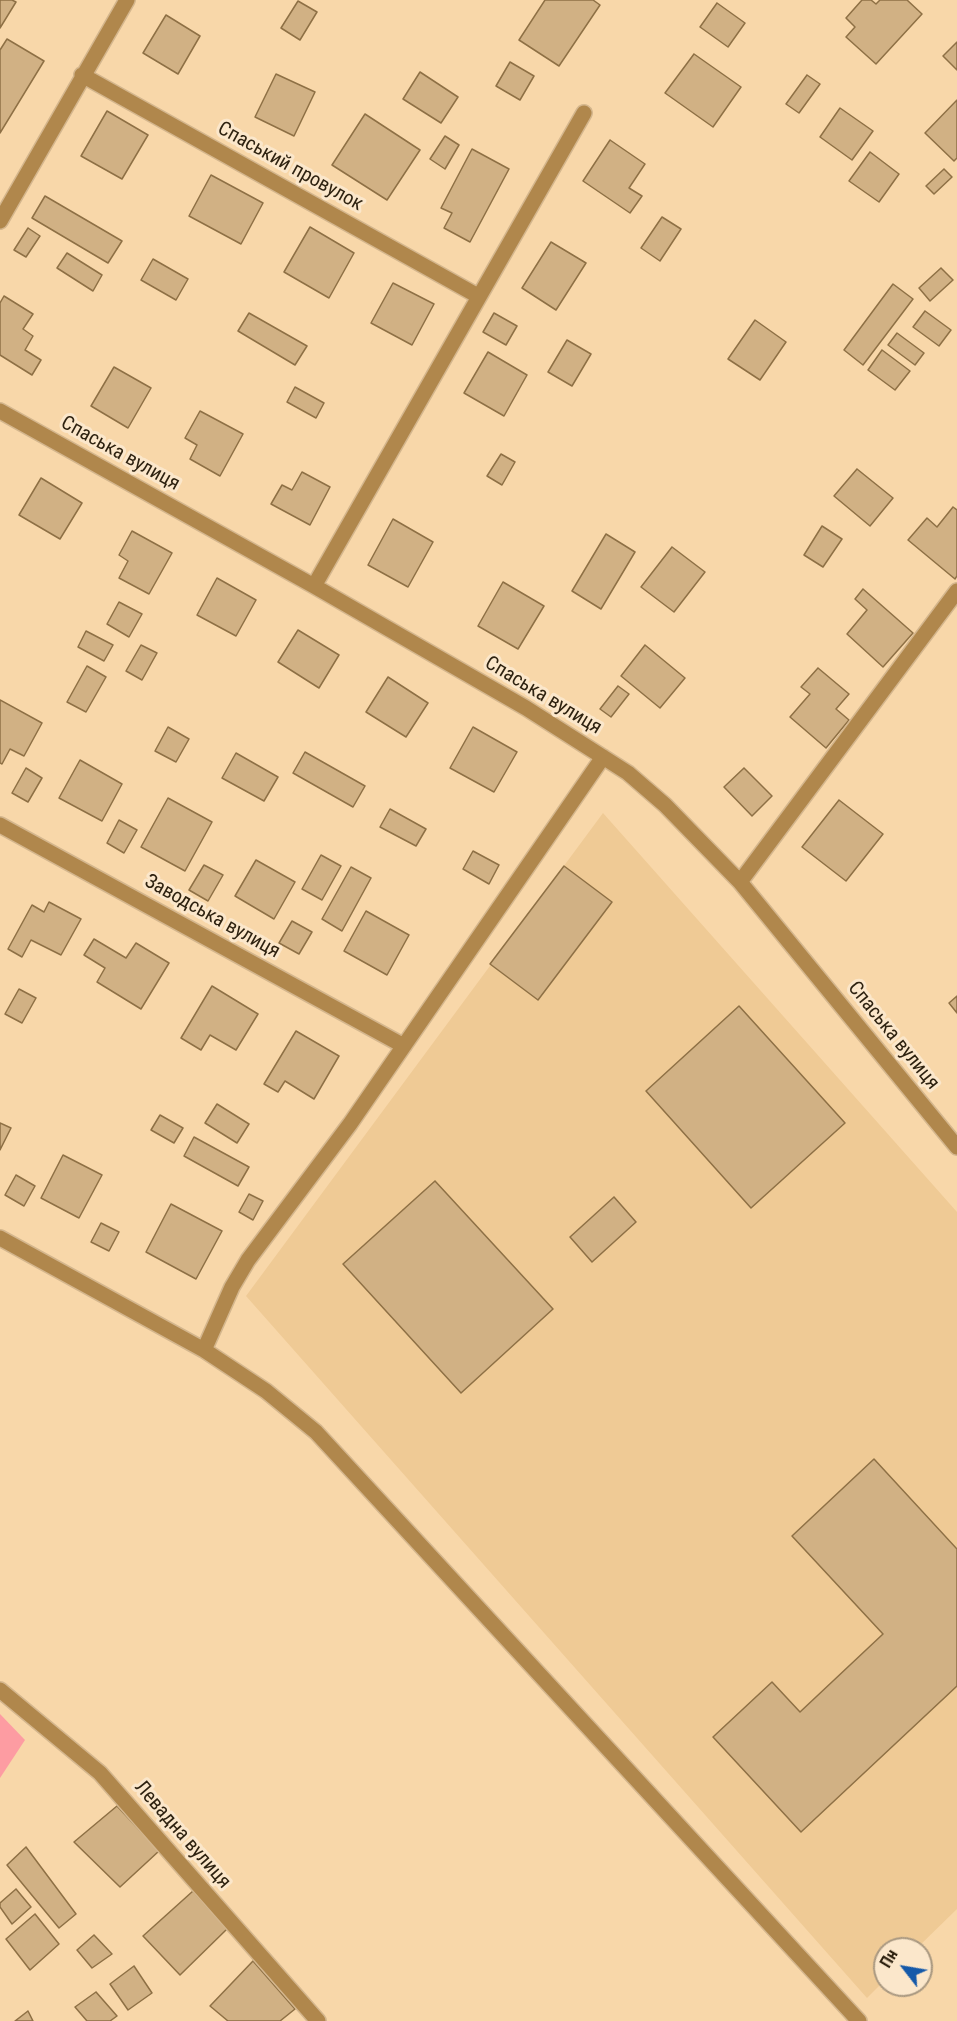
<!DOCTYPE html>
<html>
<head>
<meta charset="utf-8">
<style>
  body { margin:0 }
  #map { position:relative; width:957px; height:2021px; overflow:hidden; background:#f8d7a9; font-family:"Roboto Condensed",sans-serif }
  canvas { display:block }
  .north { position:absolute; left:873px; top:1937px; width:60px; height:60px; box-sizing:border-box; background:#fbe7cb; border:2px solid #a99880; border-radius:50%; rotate:301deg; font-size:16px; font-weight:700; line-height:24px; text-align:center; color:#2e2210 }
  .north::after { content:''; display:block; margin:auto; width:21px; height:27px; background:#1559a9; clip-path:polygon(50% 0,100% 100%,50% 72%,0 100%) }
</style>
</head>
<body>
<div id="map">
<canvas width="957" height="2021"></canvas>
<div class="north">Пн</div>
</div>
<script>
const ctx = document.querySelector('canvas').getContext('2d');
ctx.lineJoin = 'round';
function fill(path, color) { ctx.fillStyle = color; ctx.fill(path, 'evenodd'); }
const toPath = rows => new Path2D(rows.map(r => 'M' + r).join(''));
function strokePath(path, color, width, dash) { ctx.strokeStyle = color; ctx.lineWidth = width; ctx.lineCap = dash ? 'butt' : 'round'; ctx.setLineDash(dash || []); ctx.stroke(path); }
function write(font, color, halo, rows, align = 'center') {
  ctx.font = font + ' "Roboto Condensed",sans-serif'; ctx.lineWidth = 6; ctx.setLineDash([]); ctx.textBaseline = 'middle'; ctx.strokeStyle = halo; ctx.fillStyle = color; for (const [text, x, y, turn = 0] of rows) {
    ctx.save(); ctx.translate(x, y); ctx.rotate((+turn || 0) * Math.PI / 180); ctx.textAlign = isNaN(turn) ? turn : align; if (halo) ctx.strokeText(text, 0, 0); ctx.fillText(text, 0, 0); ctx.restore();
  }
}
fill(toPath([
  [603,813,957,1212,957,1909,916,1949,885,1949,885,1980,867,1998,246,1296]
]), '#efca95');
fill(toPath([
  [0,1714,25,1740,0,1778]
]), '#fd9ca2');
const building = toPath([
  [0,0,12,0,16,2,0,28,0,0],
  [545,0,593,0,600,5,559,66,519,40,545,0],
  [862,0,871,0,876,4,880,0,907,0,922,14,876,64,846,37,855,27,846,18,862,0],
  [298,1,317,12,300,40,281,28,298,1],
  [717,3,745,23,728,47,700,27,717,3],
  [166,15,200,36,178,74,143,53,166,15],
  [7,39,44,61,0,133,0,50,7,39],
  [957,42,957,70,943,56,957,42],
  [694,54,741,87,713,127,665,93,694,54],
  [510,62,534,76,520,100,496,86,510,62],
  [420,72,458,97,441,123,403,99,420,72],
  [276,74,315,92,294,136,255,117,276,74],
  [807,75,820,84,799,113,786,104,807,75],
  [957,100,957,158,954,161,925,133,957,100],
  [840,108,873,131,852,160,820,137,840,108],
  [107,111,148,135,122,179,81,156,107,111],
  [365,114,420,150,387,200,332,165,365,114],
  [445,136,459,145,445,169,430,159,445,136],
  [610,140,645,164,629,188,642,196,630,213,583,181,610,140],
  [472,149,509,169,470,242,444,228,452,213,441,208,472,149],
  [870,152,899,174,879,202,849,181,870,152],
  [944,169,952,177,934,194,926,186,944,169],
  [211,175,263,203,241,244,189,216,211,175],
  [45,196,122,241,108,263,32,218,45,196],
  [662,217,681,229,660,261,641,248,662,217],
  [310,227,354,253,329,298,284,272,310,227],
  [28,228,40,236,26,257,14,250,28,228],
  [551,242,586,263,556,310,522,288,551,242],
  [67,253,102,275,93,291,57,268,67,253],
  [153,259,188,279,176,300,141,280,153,259],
  [941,268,953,280,930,301,919,288,941,268],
  [393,283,434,304,412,345,371,323,393,283],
  [893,284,913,299,863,365,844,350,893,284],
  [4,296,33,314,23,329,33,336,25,350,41,360,32,375,0,355,0,303,4,296],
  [925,311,951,330,939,346,913,327,925,311],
  [249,313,307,346,295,365,238,331,249,313],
  [494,313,517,326,506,345,483,332,494,313],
  [755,320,786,342,760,380,728,359,755,320],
  [897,333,924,353,915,365,888,345,897,333],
  [567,340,591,354,572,386,548,372,567,340],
  [882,350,910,371,895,390,868,370,882,350],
  [488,352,527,375,504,416,464,393,488,352],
  [114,367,151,388,128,428,91,406,114,367],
  [295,387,324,403,316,418,287,402,295,387],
  [200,411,243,434,220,476,190,459,197,445,185,438,200,411],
  [501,454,515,462,502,485,487,476,501,454],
  [857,469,893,498,870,526,834,496,857,469],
  [302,472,330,487,310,525,271,504,282,485,292,490,302,472],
  [41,478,82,503,60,539,19,515,41,478],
  [953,507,957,510,957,576,955,579,908,540,927,518,937,527,953,507],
  [393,519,433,542,408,587,368,565,393,519],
  [822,526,842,539,823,567,804,555,822,526],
  [132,531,172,553,149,594,119,578,128,561,119,555,132,531],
  [606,534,635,552,601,609,572,591,606,534],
  [672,547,705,572,674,612,641,587,672,547],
  [217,578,256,600,236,636,197,615,217,578],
  [503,582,544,606,518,649,478,626,503,582],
  [863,589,913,633,883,667,847,634,867,610,855,599,863,589],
  [119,602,142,614,129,637,107,624,119,602],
  [298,630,339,655,319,688,278,662,298,630],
  [86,631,113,645,104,661,78,647,86,631],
  [141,645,157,653,142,680,126,671,141,645],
  [645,645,685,678,660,708,621,676,645,645],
  [87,666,106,677,86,712,67,702,87,666],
  [818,668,849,694,836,709,849,720,826,748,790,717,810,694,801,687,818,668],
  [388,677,428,703,406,737,366,712,388,677],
  [618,686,629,694,611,717,600,709,618,686],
  [0,700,42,723,24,756,10,749,2,764,0,763,0,700],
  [168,727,189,739,176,762,155,751,168,727],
  [473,727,517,752,494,792,450,768,473,727],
  [305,752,365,786,353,807,293,773,305,752],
  [236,753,278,777,264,801,222,778,236,753],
  [80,760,122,784,102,821,59,798,80,760],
  [26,768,42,778,28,802,12,793,26,768],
  [744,768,772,796,752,816,724,787,744,768],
  [168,798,212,822,185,871,141,847,168,798],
  [839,800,883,834,846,881,802,847,839,800],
  [390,809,426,829,416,846,380,827,390,809],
  [119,820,137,830,124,853,107,843,119,820],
  [473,851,499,865,489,884,463,869,473,851],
  [321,855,341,866,322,900,302,889,321,855],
  [256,860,295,882,274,919,235,896,256,860],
  [204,865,223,875,208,901,189,890,204,865],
  [564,866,612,902,538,1000,490,964,564,866],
  [351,867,371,878,342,931,322,919,351,867],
  [49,902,81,919,61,955,31,940,22,957,8,949,32,905,44,912,49,902],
  [366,911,409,935,387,975,344,951,366,911],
  [292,921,312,932,299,954,279,943,292,921],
  [94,939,126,958,136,943,169,963,141,1009,97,982,105,968,84,955,94,939],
  [212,986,258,1014,236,1050,210,1035,201,1050,181,1038,212,986],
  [19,989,36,998,22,1023,5,1014,19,989],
  [957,996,957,1013,949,1003,957,996],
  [739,1006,845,1123,751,1208,646,1091,739,1006],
  [296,1031,339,1056,314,1099,285,1081,278,1092,264,1084,296,1031],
  [217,1104,249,1124,237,1143,205,1123,217,1104],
  [160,1115,183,1128,174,1143,151,1130,160,1115],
  [0,1123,11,1128,0,1150,0,1123],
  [194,1137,249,1167,238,1186,184,1156,194,1137],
  [63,1155,102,1175,79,1218,41,1198,63,1155],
  [16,1175,35,1186,24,1206,5,1195,16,1175],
  [435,1181,553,1309,461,1393,343,1264,435,1181],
  [249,1194,263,1201,253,1220,239,1212,249,1194],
  [614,1197,636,1222,592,1262,570,1237,614,1197],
  [171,1204,222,1231,196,1279,146,1252,171,1204],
  [101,1223,119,1232,109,1251,91,1242,101,1223],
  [874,1459,957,1549,957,1686,801,1832,713,1737,772,1682,800,1712,883,1634,792,1536,874,1459],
  [117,1806,159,1851,120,1887,74,1842,117,1806],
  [26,1847,76,1914,59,1928,7,1865,26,1847],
  [16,1889,31,1907,12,1924,0,1907,0,1903,16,1889],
  [193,1891,227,1929,180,1975,143,1936,193,1891],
  [35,1914,59,1944,30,1970,6,1939,35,1914],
  [94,1935,112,1954,92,1968,77,1950,94,1935],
  [253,1961,295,2009,280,2021,228,2021,210,2006,253,1961],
  [134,1966,152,1993,128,2010,110,1984,134,1966],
  [96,1992,117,2016,110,2021,87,2021,75,2007,96,1992],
  [28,2011,33,2021,15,2021,28,2011]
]);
fill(building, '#d1b184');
strokePath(building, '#8e7045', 1.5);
const minor = toPath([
  [82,75,478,296],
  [0,221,127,0],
  [0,411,314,586,526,708,628,773,665,805,740,882,957,1147],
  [314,586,584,113],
  [0,825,404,1046],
  [740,882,957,591],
  [0,1238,204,1350,266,1391,316,1432,859,2021],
  [204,1350,232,1287,248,1260,350,1124,603,757],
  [0,1690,100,1773,318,2021]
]);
strokePath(minor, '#d4b68d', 18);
strokePath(minor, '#b0874c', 15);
write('20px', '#2e2210', '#fbe7cb', [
  ["Спаський провулок",290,167,29],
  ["Спаська вулиця",120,454,29],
  ["Спаська вулиця",543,696,31],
  ["Заводська вулиця",212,917,29],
  ["Спаська вулиця",893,1036,51],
  ["Левадна вулиця",182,1835,49]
]);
</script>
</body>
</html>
